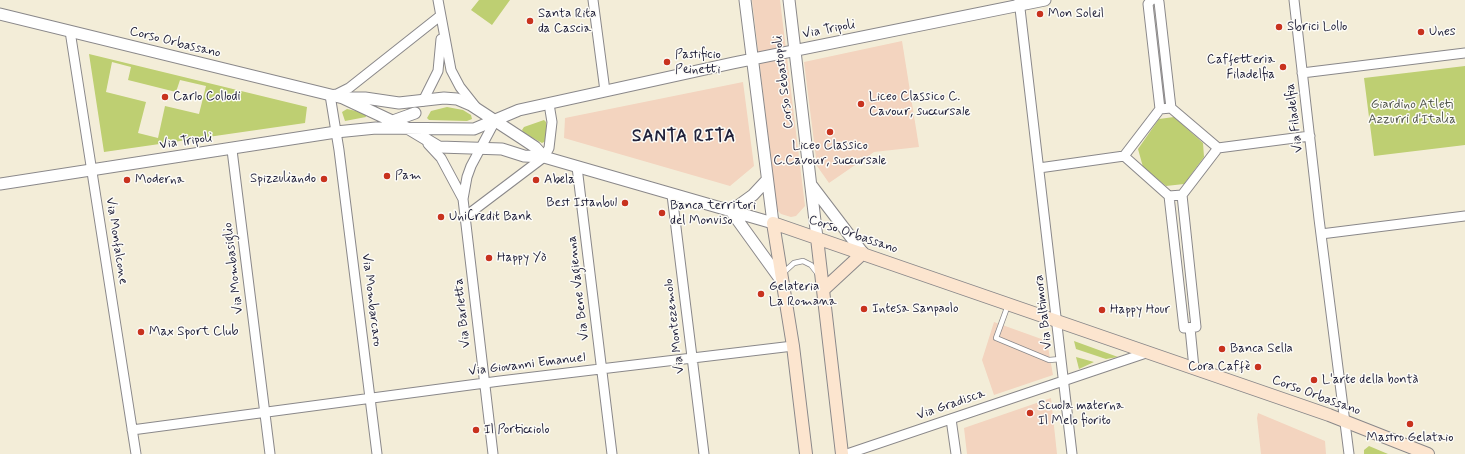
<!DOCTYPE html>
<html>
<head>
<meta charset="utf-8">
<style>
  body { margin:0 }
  canvas { display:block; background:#f3edd8 }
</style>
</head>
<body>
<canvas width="1465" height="454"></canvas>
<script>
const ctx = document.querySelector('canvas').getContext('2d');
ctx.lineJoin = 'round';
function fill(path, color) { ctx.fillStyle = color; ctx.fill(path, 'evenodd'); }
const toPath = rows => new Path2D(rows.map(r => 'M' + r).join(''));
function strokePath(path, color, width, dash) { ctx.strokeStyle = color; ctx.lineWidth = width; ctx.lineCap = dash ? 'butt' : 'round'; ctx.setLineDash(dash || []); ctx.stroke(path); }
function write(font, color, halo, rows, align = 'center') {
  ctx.font = font + ' Mynerve,sans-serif'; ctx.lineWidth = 3; ctx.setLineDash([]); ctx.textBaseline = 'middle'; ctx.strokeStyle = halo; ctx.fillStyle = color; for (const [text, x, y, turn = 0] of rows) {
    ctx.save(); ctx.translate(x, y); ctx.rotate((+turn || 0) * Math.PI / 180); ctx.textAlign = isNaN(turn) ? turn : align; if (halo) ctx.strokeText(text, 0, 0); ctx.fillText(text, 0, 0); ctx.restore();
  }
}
fill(toPath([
  [752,0,780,0,805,206,796,216,791,217,781,214,777,210],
  [902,41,919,147,874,152,829,183,817,166,804,62],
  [743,82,754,166,730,186,564,138,565,118],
  [994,322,1047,341,1053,375,994,395,982,360],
  [1051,398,1057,454,967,454,964,428],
  [1258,413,1325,441,1326,454,1261,454,1257,418]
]), '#f3d4bf');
fill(toPath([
  [479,0,510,0,492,25,471,10],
  [89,54,307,107,305,123,104,152],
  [112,62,131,67,128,80,176,92,180,80,206,86,199,114,165,106,158,138,138,133,146,102,106,92],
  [1465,66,1465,145,1374,156,1364,78],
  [447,107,463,110,471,115,472,119,467,121,429,120,427,118,431,111],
  [347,109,365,113,366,117,345,121,342,112],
  [1174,117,1203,143,1204,157,1184,184,1166,186,1143,167,1138,149,1159,119],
  [544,120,546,122,546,141,542,143,524,133,522,130,524,127],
  [1074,341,1118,357,1106,359,1076,349],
  [1076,357,1094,362,1079,369],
  [1369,446,1388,454,1364,454,1364,450]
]), '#becf72');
const service = toPath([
  [783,273,794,263,803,261,811,265,818,274],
  [1008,305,996,338,1049,360,1061,359]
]);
const minor = toPath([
  [438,0,451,70,460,87,475,106],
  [593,0,605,91],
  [1019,0,1072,454],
  [1151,0,1148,4,1160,109],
  [1157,0,1159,2,1171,108],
  [1294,0,1319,219,1349,454],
  [70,31,136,454],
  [1302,73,1465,53],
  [423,101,438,71,441,39],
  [428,144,441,158,463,199,493,454],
  [1218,148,1310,136],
  [232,150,270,454],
  [577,167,612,454],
  [1039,168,1124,156],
  [672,195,704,454],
  [1169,196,1182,195,1218,148,1171,108,1160,109,1124,156,1169,196,1184,328,1196,327,1182,195],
  [463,199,467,177,471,166,495,121],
  [466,216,544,157,549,148,552,122,549,104],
  [1321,234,1465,216],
  [1190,328,1194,368],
  [951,419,956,454],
  [132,430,500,381,793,346],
  [377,454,339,150,330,95,337,94,349,88,440,16],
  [847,454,1149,352]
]);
const tertiary = toPath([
  [789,0,817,238],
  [0,14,343,98,365,98,399,103,444,98,457,99,471,105,523,139,535,147,544,157],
  [343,98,409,129,439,147,502,149,524,156,544,157,773,223,745,0],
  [390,122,415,113],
  [0,184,336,132,376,128,474,129,519,110,733,63,1045,0],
  [812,186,863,253],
  [731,211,783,283],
  [731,211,753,195,767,180]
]);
const secondary = toPath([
  [817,238,842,454],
  [823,290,863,253],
  [806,454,793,346,773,223,1329,415,1428,454]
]);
strokePath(service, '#8a888a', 6);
strokePath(minor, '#8a888a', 11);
strokePath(tertiary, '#8a888a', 13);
strokePath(secondary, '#8a888a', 14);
strokePath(service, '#fff', 4.5);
strokePath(minor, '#fff', 9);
strokePath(tertiary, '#fff', 11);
strokePath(secondary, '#fce5cf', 12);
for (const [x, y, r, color] of [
  [1040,14,4,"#c8321e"],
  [530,21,4,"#c8321e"],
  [1279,27,4,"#c8321e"],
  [1421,32,4,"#c8321e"],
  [667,62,4,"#c8321e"],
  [1283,67,4,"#c8321e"],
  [165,97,4,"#c8321e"],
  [861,104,4,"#c8321e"],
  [830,132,4,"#c8321e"],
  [387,176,4,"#c8321e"],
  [324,179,4,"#c8321e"],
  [127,180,4,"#c8321e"],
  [536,180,4,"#c8321e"],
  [625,203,4,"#c8321e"],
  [662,213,4,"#c8321e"],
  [441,217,4,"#c8321e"],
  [489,258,4,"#c8321e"],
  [761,294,4,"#c8321e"],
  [864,309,4,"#c8321e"],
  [1102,310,4,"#c8321e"],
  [141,332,4,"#c8321e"],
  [1222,349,4,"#c8321e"],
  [1258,367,4,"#c8321e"],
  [1314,380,4,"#c8321e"],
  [1030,413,4,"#c8321e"],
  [1410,424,4,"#c8321e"],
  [476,430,4,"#c8321e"]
]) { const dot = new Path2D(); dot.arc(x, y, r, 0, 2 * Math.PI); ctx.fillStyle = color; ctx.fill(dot); strokePath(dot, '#fdfcf7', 1.5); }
write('13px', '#22223b', '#fdfcf7', [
  ["Santa Rita",538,14],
  ["da Cascia",538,29],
  ["Mon Soleil",1048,14],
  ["Sbrici Lollo",1287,27],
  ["Unes",1429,32],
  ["Pastificio",675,55],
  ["Peinetti",675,70],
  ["Caffetteria",1275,60,"right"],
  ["Filadelfia",1275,75,"right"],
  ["Carlo Collodi",173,97],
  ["Liceo Classico C.",869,97],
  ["Cavour, succursale",869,112],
  ["Liceo Classico",830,146,"center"],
  ["C.Cavour, succursale",830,161,"center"],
  ["Pam",395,176],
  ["Spizzuliando",316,179,"right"],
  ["Moderna",135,180],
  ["Abela",544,180],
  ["Best Istanbul",617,203,"right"],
  ["Banca territori",670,206],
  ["del Monviso",670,221],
  ["UniCredit Bank",449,217],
  ["Happy Yò",497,258],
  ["Gelateria",769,287],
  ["La Romana",769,302],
  ["Intesa Sanpaolo",872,309],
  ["Happy Hour",1110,310],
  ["Max Sport Club",149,332],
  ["Banca Sella",1230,349],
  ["Cora Caffè",1250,367,"right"],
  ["L'arte della bontà",1322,380],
  ["Scuola materna",1038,406],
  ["Il Melo fiorito",1038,421],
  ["Il Porticciolo",484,430],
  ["Mastro Gelataio",1410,438,"center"]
], 'left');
write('13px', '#22223b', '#fdfcf7', [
  ["Via Tripoli",829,30,-11],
  ["Corso Orbassano",175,43,14],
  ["Corso Sebastopoli",784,82,-97],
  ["Via Filadelfia",1295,118,-97],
  ["Via Tripoli",186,142,-8],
  ["Corso Orbassano",853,235,19],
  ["Via Monfalcone",116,241,81],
  ["Via Mombasiglio",234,268,-97],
  ["Via Bene Vagienna",579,288,-97],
  ["Via Mombarcaro",371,300,83],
  ["Via Baltimora",1044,312,-97],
  ["Via Barletta",463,313,-96],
  ["Via Montezemolo",675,326,-97],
  ["Via Giovanni Emanuel",527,365,-7],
  ["Corso Orbassano",1316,396,20],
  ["Via Gradisca",951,405,-19]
]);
write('13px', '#51564c', '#fdfcf7', [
  ["Giardino Atleti",1412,105],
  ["Azzurri d'Italia",1412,120]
]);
ctx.letterSpacing = '1px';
write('bold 17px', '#22223b', '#fdfcf7', [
  ["SANTA RITA",684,137]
]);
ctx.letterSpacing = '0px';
</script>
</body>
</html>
